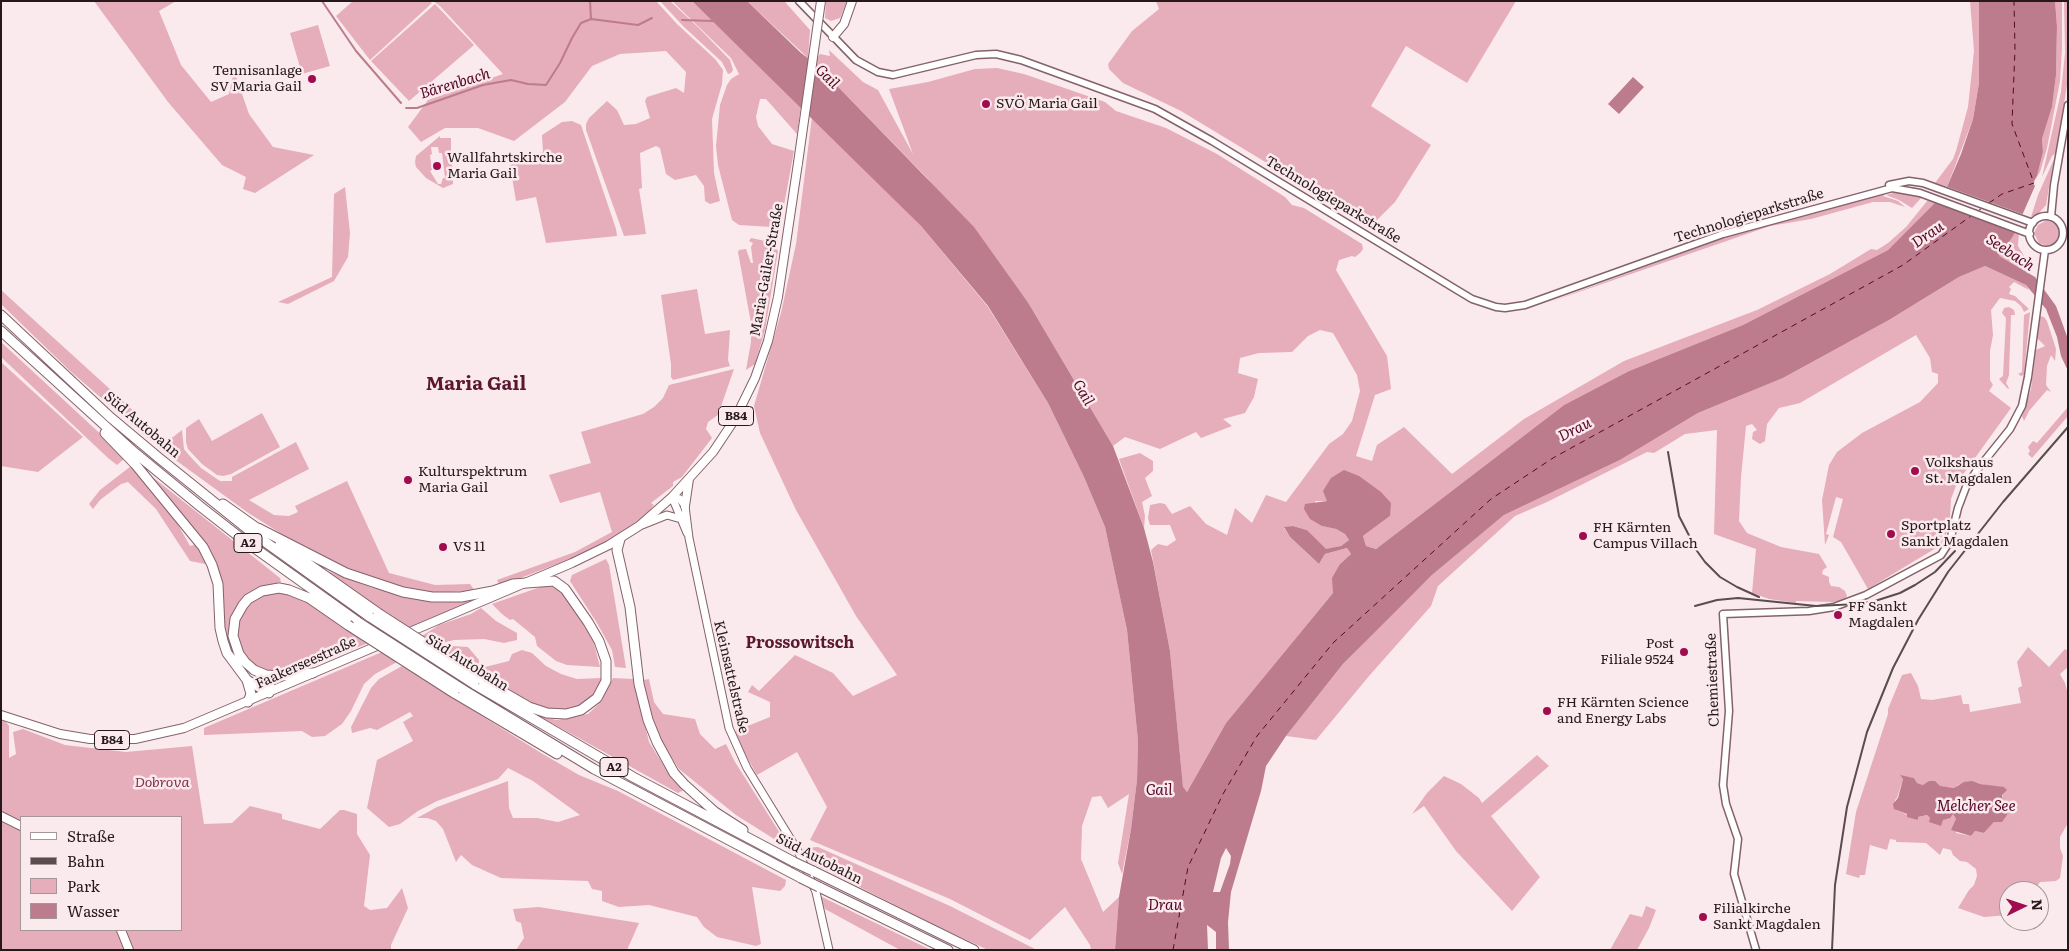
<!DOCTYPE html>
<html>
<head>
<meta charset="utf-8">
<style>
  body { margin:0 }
  #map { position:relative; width:2069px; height:951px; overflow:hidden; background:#faeaed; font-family:Literata,serif }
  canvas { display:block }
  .frame { position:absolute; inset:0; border:2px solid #26181b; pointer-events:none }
  .legend { position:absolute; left:20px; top:816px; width:162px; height:115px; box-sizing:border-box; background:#faeaed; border:1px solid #a59699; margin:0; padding:6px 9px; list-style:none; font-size:15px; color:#26181b }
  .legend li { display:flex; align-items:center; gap:10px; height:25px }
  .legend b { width:25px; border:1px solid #a59699 }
  .north { position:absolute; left:1999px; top:881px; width:50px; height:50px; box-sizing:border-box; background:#faeaed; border:1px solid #a59699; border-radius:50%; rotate:86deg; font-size:14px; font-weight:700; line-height:20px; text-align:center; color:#26181b }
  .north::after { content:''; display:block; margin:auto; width:18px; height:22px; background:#a10c4f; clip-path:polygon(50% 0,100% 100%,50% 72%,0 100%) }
</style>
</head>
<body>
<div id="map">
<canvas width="2069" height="951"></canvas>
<div class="frame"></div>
<ul class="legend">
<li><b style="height:6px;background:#fff"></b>Straße</li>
<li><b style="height:6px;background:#5a4c4f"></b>Bahn</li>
<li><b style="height:14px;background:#e6adbb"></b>Park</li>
<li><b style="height:14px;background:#bd7c8d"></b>Wasser</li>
</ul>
<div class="north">N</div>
</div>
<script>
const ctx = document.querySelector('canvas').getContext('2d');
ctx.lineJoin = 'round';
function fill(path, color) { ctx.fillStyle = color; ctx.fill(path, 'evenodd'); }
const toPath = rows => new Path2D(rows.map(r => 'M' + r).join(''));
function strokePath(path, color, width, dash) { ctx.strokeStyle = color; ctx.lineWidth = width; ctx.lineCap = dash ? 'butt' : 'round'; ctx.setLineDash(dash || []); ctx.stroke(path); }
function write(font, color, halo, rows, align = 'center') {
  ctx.font = font + ' Literata,serif'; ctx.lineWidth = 5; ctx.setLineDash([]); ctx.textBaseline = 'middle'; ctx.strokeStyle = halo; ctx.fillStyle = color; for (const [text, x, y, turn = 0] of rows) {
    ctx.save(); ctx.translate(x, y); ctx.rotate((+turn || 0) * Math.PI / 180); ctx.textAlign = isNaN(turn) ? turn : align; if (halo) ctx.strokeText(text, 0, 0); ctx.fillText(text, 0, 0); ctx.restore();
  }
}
fill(toPath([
  [94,1,176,1,159,11,181,65,211,102,229,94,234,71,249,114,273,147,314,155,255,193,243,189,246,177,222,165,168,102],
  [353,1,429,1,432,3,370,60,336,16],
  [433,1,656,1,677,24,715,59,723,70,722,84,712,119,714,173,720,201,710,204,705,201,704,186,696,175,675,180,666,174,660,148,656,146,640,153,642,188,639,189,646,234,624,236,586,130,586,124,589,118,607,101,617,110,624,125,636,124,650,118,645,101,647,97,676,88,684,93,686,72,666,51,620,54,592,66,565,102,514,141,478,128,445,128,421,142,408,127,428,100,503,74,440,6],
  [660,1,670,1,699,28,730,60,733,70,731,73,728,74,722,62,683,26],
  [672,1,692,1,801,106,797,134,766,99,760,99,756,117,758,126,772,144,794,151,782,216,779,222,771,227,739,225,732,220,718,165,716,146,720,105,727,85,731,79,739,74,731,58],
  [747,1,785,2,810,30,808,58],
  [826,1,847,1,840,18,831,21,825,18],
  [1156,1,1516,1,1467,83,1406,46,1371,106,1431,145,1395,202,1371,226,1181,111,1123,83,1109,69,1108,64,1132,31,1159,9],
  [1970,1,1979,1,1979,83,1973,119,1947,187,1935,183,1953,159,1956,151,1968,107,1974,51],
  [2055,1,2062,1,2062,49,2060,81,2047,148,2040,172,2033,183,2037,176,2043,152,2042,139,2052,107,2056,75,2057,26],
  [2064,1,2068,1,2068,79,2056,153,2052,156,2042,177,2061,92,2065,53],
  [435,4,474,45,409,101,371,61],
  [318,25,330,66,302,74,290,33],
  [829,50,863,82,878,90,913,154,889,89,928,82,975,69,997,68,1024,74,1105,102,1116,111,1166,128,1217,154,1285,197,1292,205,1304,208,1362,244,1363,249,1360,253,1355,257,1352,256,1339,260,1336,270,1387,356,1391,389,1375,395,1356,456,1372,461,1377,445,1404,427,1452,474,1524,419,1624,361,1757,310,1830,274,1871,249,1877,250,1888,243,1906,227,1928,200,1936,203,1888,250,1743,325,1629,371,1564,405,1376,549,1366,546,1363,536,1390,516,1327,501,1315,501,1322,526,1336,529,1345,534,1349,540,1341,546,1326,550,1307,530,1293,526,1284,528,1290,537,1319,564,1325,554,1347,548,1351,554,1340,564,1333,593,1226,723,1187,792,1183,788,1170,651,1151,550,1158,544,1167,546,1176,540,1170,525,1150,525,1148,518,1150,505,1160,503,1165,504,1172,514,1190,506,1206,524,1227,535,1235,508,1252,523,1266,495,1286,502,1329,444,1343,434,1352,421,1360,391,1357,375,1333,333,1320,330,1308,336,1292,352,1259,353,1240,358,1238,373,1258,379,1254,397,1245,413,1223,419,1232,426,1201,438,1196,432,1160,449,1125,437,1113,446,1029,304,927,178,816,64,817,58,820,54,830,56],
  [812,117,921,226,988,307,1048,403,1084,477,1105,527,1127,630,1138,741,1137,780,1131,829,1122,874,1118,863,1129,794,1108,808,1101,796,1092,797,1082,826,1081,859,1103,912,1119,897,1115,950,1091,950,1090,945,1065,907,1030,940,950,899,810,840,827,807,797,752,757,775,745,754,735,731,770,717,770,702,748,692,752,685,759,691,795,655,833,673,853,696,897,675,856,616,796,510,760,433,754,406,781,313,796,244],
  [572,121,581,125,616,229,617,236,546,243,536,197,516,201,510,165,543,152,542,135,562,122],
  [440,136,440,138,451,138,451,157,453,172,453,184,443,188,426,178,416,167,415,162,416,156],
  [438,147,439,153,442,153,445,178,443,178,441,184,438,184,430,171,432,170,430,155,432,154,431,147],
  [2054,159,2046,205,2039,213,2031,217,2038,195],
  [345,187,350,233,348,257,334,281,288,304,278,302,332,277,334,194],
  [1894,190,1896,192,1887,193,1883,196,1898,201,1905,207,1890,202,1873,202,1811,219,1770,226,1547,303,1740,232],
  [1893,193,1901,193,1922,197,1912,208,1899,200,1886,195],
  [2047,220,2057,224,2060,234,2055,243,2047,246,2039,243,2034,233,2038,225],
  [2015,231,2019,232,2018,246,2031,267,2030,274,1998,256],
  [751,238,770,242,778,251,765,330,755,364,746,370,751,342,751,323,738,252,739,250,746,249,751,263,753,263,751,247,753,243,749,241],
  [1985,266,2026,285,2029,290,2014,282,2009,287,2011,289,2009,294,2015,296,2029,309,2024,312,2021,306,2015,301,2000,298,1991,310,1993,335,1990,351,1990,380,1993,385,1989,391,2011,408,1957,483,1951,499,1950,518,1946,535,1941,545,1868,589,1841,542,1833,537,1843,499,1836,497,1826,534,1829,535,1825,545,1822,500,1829,465,1837,452,1862,433,1920,402,1938,383,1938,374,1932,372,1930,358,1916,335,1800,403,1779,408,1767,424,1765,441,1760,444,1752,439,1753,432,1757,430,1752,424,1746,426,1741,477,1739,521,1747,533,1781,547,1819,554,1827,567,1823,570,1822,574,1829,577,1829,582,1831,586,1839,587,1845,591,1847,596,1844,600,1833,602,1796,601,1796,603,1769,599,1752,593,1756,549,1714,534,1717,430,1685,434,1654,453,1647,452,1547,502,1515,516,1438,586,1431,606,1369,676,1316,740,1286,736,1343,664,1396,610,1432,575,1504,515,1620,460,1698,413,1783,378,1889,320,1959,277],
  [697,289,705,334,730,330,728,360,730,366,673,380,671,377,671,364,661,295],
  [1,290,123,401,160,437,151,441,69,370,1,304],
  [2009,307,2014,310,2015,315,2011,315,2009,375,2006,383,2009,388,2008,389,1999,379,2003,376,2006,318,2002,313,2004,308],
  [2030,312,2024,375,2021,376,2018,374,2022,372,2024,315],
  [2040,316,2044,317,2047,321,2056,349,2055,361,2051,355,2047,366,2046,385,2051,392,2047,390,2029,411,2024,421,2022,416,2031,389,2036,350,2045,346,2037,338],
  [1,342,120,452,124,459,117,465,108,458,1,357],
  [1,362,83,437,38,472,1,466],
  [734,369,718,415,708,422,706,429,712,438,682,477,673,482,673,486,651,503,654,505,649,511,628,529,588,552,500,586,497,580,575,552,612,532,600,492,560,503,549,475,591,463,581,432,643,414,654,407,663,398,669,385],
  [2068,407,2068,416,2032,458,2028,454,2030,451,2028,447,2033,441,2037,443],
  [262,413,280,447,231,474,223,476,217,475,202,464,188,449,186,442,186,428,199,419,212,441],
  [182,430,184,449,188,454,201,468,220,481,232,481,232,477,296,442,309,469,249,500,274,515,289,516,298,512,295,506,347,481,389,573,435,585,470,584,475,591,424,593,387,584,340,567,305,549,247,512,159,448],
  [1140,453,1153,461,1153,471,1145,478,1152,496,1142,502,1145,516,1144,528,1119,459],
  [131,466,168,507,190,546,198,544,205,555,205,564,190,561,156,509,128,482,121,484,100,500,93,509,89,504,100,490],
  [145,471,280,578,281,582,255,589,244,597,230,634,228,635,225,635,215,561,209,549],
  [606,559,609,565,626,668,615,667,612,650,597,623,570,581,572,575],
  [322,569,373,588,401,594,471,599,472,602,409,628],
  [555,585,561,589,592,636,600,667,567,665,556,661,537,646,535,637,513,619,510,620,502,614,492,604,543,586],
  [266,592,289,592,313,605,368,643,298,672,273,674,248,663,237,643,238,621,241,619,250,601],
  [481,608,496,621,517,633,517,640,504,643,484,639,454,640,435,645,422,636,439,625,471,614],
  [452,646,468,647,479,660,479,663,471,668,442,649],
  [2028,647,2049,667,2065,649,2068,651,2068,667,2060,674,2065,683,2068,694,2068,823,2060,837,2060,848,2063,856,2060,878,2056,881,2040,882,2034,891,2009,891,2009,915,1984,917,1958,908,1969,890,1974,885,1977,876,1976,869,1967,862,1960,861,1953,855,1951,850,1943,848,1940,855,1926,843,1896,842,1896,840,1890,839,1887,850,1870,845,1865,875,1860,875,1859,878,1846,874,1856,812,1888,714,1888,709,1902,675,1911,673,1918,686,1921,699,1932,700,1961,695,1963,704,1969,704,1970,712,2021,703,2018,688,2022,686,2017,662],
  [1901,776,1914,778,1917,783,1923,785,1955,788,1958,785,1969,782,2002,788,2003,801,2009,804,2007,814,1994,822,1984,833,1975,831,1971,836,1956,833,1956,819,1953,814,1943,820,1930,818,1927,815,1918,817,1918,820,1897,810,1895,800,1897,798,1903,779],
  [522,650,532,653,546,666,561,674,577,679,602,678,592,701,572,711,540,709,481,675,485,667,509,661,512,654],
  [382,652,397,662,375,674,364,684,351,711,342,724,325,736,312,737,302,731,204,735,204,728],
  [402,666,541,753,579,775,618,791,786,880,785,886,780,891,752,887,761,944,756,946,717,937,704,927,697,917,649,905,619,907,602,901,602,891,592,889,588,881,501,878,472,865,461,855,456,862,443,829,436,821,427,818,417,818,437,807,508,781,509,808,513,818,537,818,558,822,580,815,533,781,508,768,498,779,437,801,418,811,400,824,389,827,367,808,377,760,413,741,403,722,413,716,410,712,377,730,370,728,352,733,351,727,371,688,379,679],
  [613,678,634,679,649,742,672,779,684,790,678,793,539,716,557,720,588,714,601,702],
  [649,679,654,702,663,714,695,719,700,734,715,749,726,744,735,762,790,849,736,815,679,769,661,740,654,723,643,680],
  [1,720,6,722,9,726,9,758,16,754,13,732,23,729,65,745,126,752,192,746,204,824,232,823,250,806,282,814,282,819,320,829,340,810,344,810,357,814,357,834,370,855,364,906,370,910,387,908,402,888,408,908,391,945,391,950,1,950,1,820,21,829,21,930,181,930,181,817,21,817,21,820,1,811],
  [1537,755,1549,766,1491,816,1540,877,1512,911,1456,851,1424,806,1412,814,1427,793,1444,776,1461,784,1479,798,1482,803],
  [818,847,950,906,1037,950,988,950,935,925,808,861,804,848],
  [820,896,931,950,900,950,825,909],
  [1646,906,1656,910,1649,928,1637,950,1610,950,1630,914,1642,917],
  [539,907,639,923,627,950,516,950,524,938,521,923,516,921,513,909]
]), '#e6adbb');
fill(toPath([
  [692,1,747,1,801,53,816,64,974,227,1029,304,1113,446,1144,528,1153,562,1170,651,1183,787,1187,792,1226,723,1333,593,1332,578,1340,564,1351,554,1347,548,1325,554,1319,564,1290,537,1284,527,1293,526,1307,530,1326,549,1341,546,1349,540,1345,534,1336,529,1322,526,1310,519,1304,509,1305,504,1327,501,1323,491,1331,478,1344,470,1359,476,1381,492,1391,503,1390,516,1363,536,1366,546,1376,549,1564,405,1629,371,1743,325,1888,250,1944,194,1961,154,1973,119,1979,83,1979,1,2055,1,2057,26,2056,75,2052,107,2042,139,2043,152,2037,176,2033,183,2035,186,2013,236,1999,256,2035,277,2056,306,2068,339,2068,371,2061,356,2057,337,2046,309,2026,285,1985,266,1959,277,1889,320,1783,378,1698,413,1620,460,1504,515,1432,575,1343,664,1286,736,1266,766,1261,791,1231,892,1228,922,1229,950,1216,950,1216,932,1207,925,1208,950,1115,950,1119,897,1131,829,1137,780,1138,741,1127,630,1105,527,1084,477,1048,403,988,306,921,226],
  [1226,848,1231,856,1230,864,1220,892,1213,892,1221,858],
  [1633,77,1644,87,1619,114,1608,104],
  [1900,775,1914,778,1917,783,1923,785,1929,781,1935,781,1940,786,1954,788,1964,782,1972,781,1980,784,2004,787,2007,790,2002,795,2003,801,2009,804,2007,815,2002,822,1994,822,1984,833,1975,831,1971,836,1951,830,1956,819,1953,814,1950,818,1943,820,1941,826,1929,822,1930,818,1927,815,1918,817,1918,820,1907,817,1907,814,1894,809,1893,804,1898,798,1903,779]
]), '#bd7c8d');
fill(toPath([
  [1945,186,2025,215,2017,232,1933,202,1942,193]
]), '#faeaed');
strokePath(toPath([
  [322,1,356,51,401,103],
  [590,1,591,19],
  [682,20,714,21],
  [406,108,417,108,483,85,511,80,528,84,546,85,560,63,572,38,581,23,591,19,638,25,652,18]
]), '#bd7c8d', 2);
strokePath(toPath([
  [1989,203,2002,194,2034,183,2012,124,2015,49,2014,1],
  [1977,212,1983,207],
  [1173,950,1188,867,1223,794,1257,736,1333,643,1491,499,1553,458,1903,265,1971,216]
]), '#570728', 1, [6, 5]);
const tertiary = toPath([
  [799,1,856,60,878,72,893,75,976,55,996,54,1021,60,1155,109,1212,141,1457,290,1472,299,1496,307,1505,308,1525,305,1723,234,1892,188,1920,193,2030,234],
  [1889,185,1909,181,1923,183,2033,223],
  '2029 233a17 17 0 1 1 34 0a17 17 0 1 1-34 0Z',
  [2051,217,2054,185,2068,105],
  [1756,950,1734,874,1738,839,1726,804,1723,785,1729,711,1723,614,1809,611,1834,607,1866,595,1941,555,1950,541,1958,508,1966,487,1977,470,2010,429,2022,406,2028,377,2045,250]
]);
const secondary = toPath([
  [672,497,680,499,685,506,689,538,729,728,747,768,798,851,816,892,829,950],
  [672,497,687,533],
  [642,525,667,515,681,519]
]);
const primary = toPath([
  [833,37,844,24,852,1],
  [685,506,689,479],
  [1,715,60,734,90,739,135,739,184,728,572,563,609,545,639,526,672,497,713,452,735,419,755,378,768,341,778,297,798,163],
  [1,816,21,826],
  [121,930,129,950]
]);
const motorway = toPath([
  [1,315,110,417,159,458,250,531,370,617],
  [1,331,134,452,201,507,242,539,358,622],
  [105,433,135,464,203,547,212,565,218,584,220,628,223,641,227,653,247,680,251,694,248,702],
  [223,504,261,531],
  [258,528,346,573,403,592,432,597,461,597,493,591,513,584,554,581,565,589,588,622,599,641,606,661,606,681,597,698,581,710,566,714,547,713,529,707,482,680],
  [620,539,617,550,630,607,639,684,648,720,657,742,674,773,684,784,715,812,743,830],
  [280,544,378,613],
  [313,673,281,676,266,675,254,670,245,662,239,654,233,636,235,619,243,605,248,599,262,591,279,588,289,590,309,598,348,625],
  [247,680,269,693,270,687,266,675],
  [474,684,633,777,794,862],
  [462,689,594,769,801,878],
  [454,693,557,754],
  [813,871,974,950],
  [819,887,948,950]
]);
strokePath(tertiary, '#84626a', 9);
strokePath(secondary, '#84626a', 9);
strokePath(primary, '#84626a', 10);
strokePath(motorway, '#84626a', 11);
strokePath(tertiary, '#fff', 6);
strokePath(secondary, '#fff', 7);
strokePath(primary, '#fff', 8);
strokePath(motorway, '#fff', 9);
strokePath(toPath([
  [1668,452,1679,516,1697,551,1705,562,1720,577,1737,587,1759,597],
  [1695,606,1717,600,1738,598,1816,606,1858,604,1875,601,1900,593,1915,585,1935,572,1955,551],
  [1832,950,1835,885,1847,807,1867,732,1893,668,1918,620,1948,572,2003,502,2068,427]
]), '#5a4c4f', 2);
const primaryBridge = toPath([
  [798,163,821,1]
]);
const motorwayBridge = toPath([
  [378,613,482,680],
  [370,617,474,684],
  [358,622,462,689],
  [348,625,454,693],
  [794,862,813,871],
  [801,878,819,887]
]);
strokePath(primaryBridge, '#84626a', 10, []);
strokePath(motorwayBridge, '#84626a', 11, []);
strokePath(primaryBridge, '#fff', 8);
strokePath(motorwayBridge, '#fff', 9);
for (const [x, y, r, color] of [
  [312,79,5,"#a10c4f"],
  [986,104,5,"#a10c4f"],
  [437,166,5,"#a10c4f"],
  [1915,471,5,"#a10c4f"],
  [408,480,5,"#a10c4f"],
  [1891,534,5,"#a10c4f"],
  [1583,536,5,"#a10c4f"],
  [443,547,5,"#a10c4f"],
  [1838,615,5,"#a10c4f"],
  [1684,652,5,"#a10c4f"],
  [1547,711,5,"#a10c4f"],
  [1703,917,5,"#a10c4f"]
]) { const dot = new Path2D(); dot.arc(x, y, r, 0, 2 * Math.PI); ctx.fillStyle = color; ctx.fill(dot); strokePath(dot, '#faeaed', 2); }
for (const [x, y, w] of [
  [736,416,35],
  [248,543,28],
  [112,740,35],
  [614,767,28]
]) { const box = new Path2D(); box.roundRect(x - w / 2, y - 9.5, w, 19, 4); ctx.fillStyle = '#faeaed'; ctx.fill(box); strokePath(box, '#26181b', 1); }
write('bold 12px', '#26181b', null, [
  ["B84",736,416],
  ["A2",248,543],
  ["B84",112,740],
  ["A2",614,767]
]);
write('14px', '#26181b', '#faeaed', [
  ["Tennisanlage",302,71,"right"],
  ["SV Maria Gail",302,87,"right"],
  ["SVÖ Maria Gail",996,104],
  ["Wallfahrtskirche",447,158],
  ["Maria Gail",447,174],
  ["Volkshaus",1925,463],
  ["St. Magdalen",1925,479],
  ["Kulturspektrum",418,472],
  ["Maria Gail",418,488],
  ["Sportplatz",1901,526],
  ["Sankt Magdalen",1901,542],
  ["FH Kärnten",1593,528],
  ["Campus Villach",1593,544],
  ["VS 11",453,547],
  ["FF Sankt",1848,607],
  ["Magdalen",1848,623],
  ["Post",1674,644,"right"],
  ["Filiale 9524",1674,660,"right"],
  ["FH Kärnten Science",1557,703],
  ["and Energy Labs",1557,719],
  ["Filialkirche",1713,909],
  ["Sankt Magdalen",1713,925]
], 'left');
write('14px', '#26181b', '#faeaed', [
  ["Technologieparkstraße",1333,200,31],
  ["Technologieparkstraße",1749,216,-17],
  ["Maria-Gailer-Straße",767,270,-80],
  ["Süd Autobahn",142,425,40],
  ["Faakerseestraße",306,663,-24],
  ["Süd Autobahn",467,663,32],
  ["Kleinsattelstraße",731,677,77],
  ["Chemiestraße",1713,680,-92],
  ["Süd Autobahn",819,859,27]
]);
write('italic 14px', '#84344d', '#faeaed', [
  ["Dobrova",162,783]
]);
write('italic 15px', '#570728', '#faeaed', [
  ["Gail",827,77,45],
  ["Bärenbach",455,84,-17],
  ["Drau",1928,235,-35],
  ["Seebach",2010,253,33],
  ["Gail",1083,393,60],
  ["Drau",1575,430,-27],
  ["Gail",1159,791],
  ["Melcher See",1976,807],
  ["Drau",1165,906]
]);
write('bold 16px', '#5a172f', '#faeaed', [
  ["Prossowitsch",800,643]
]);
write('bold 19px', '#5a172f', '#faeaed', [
  ["Maria Gail",476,384]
]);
</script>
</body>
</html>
